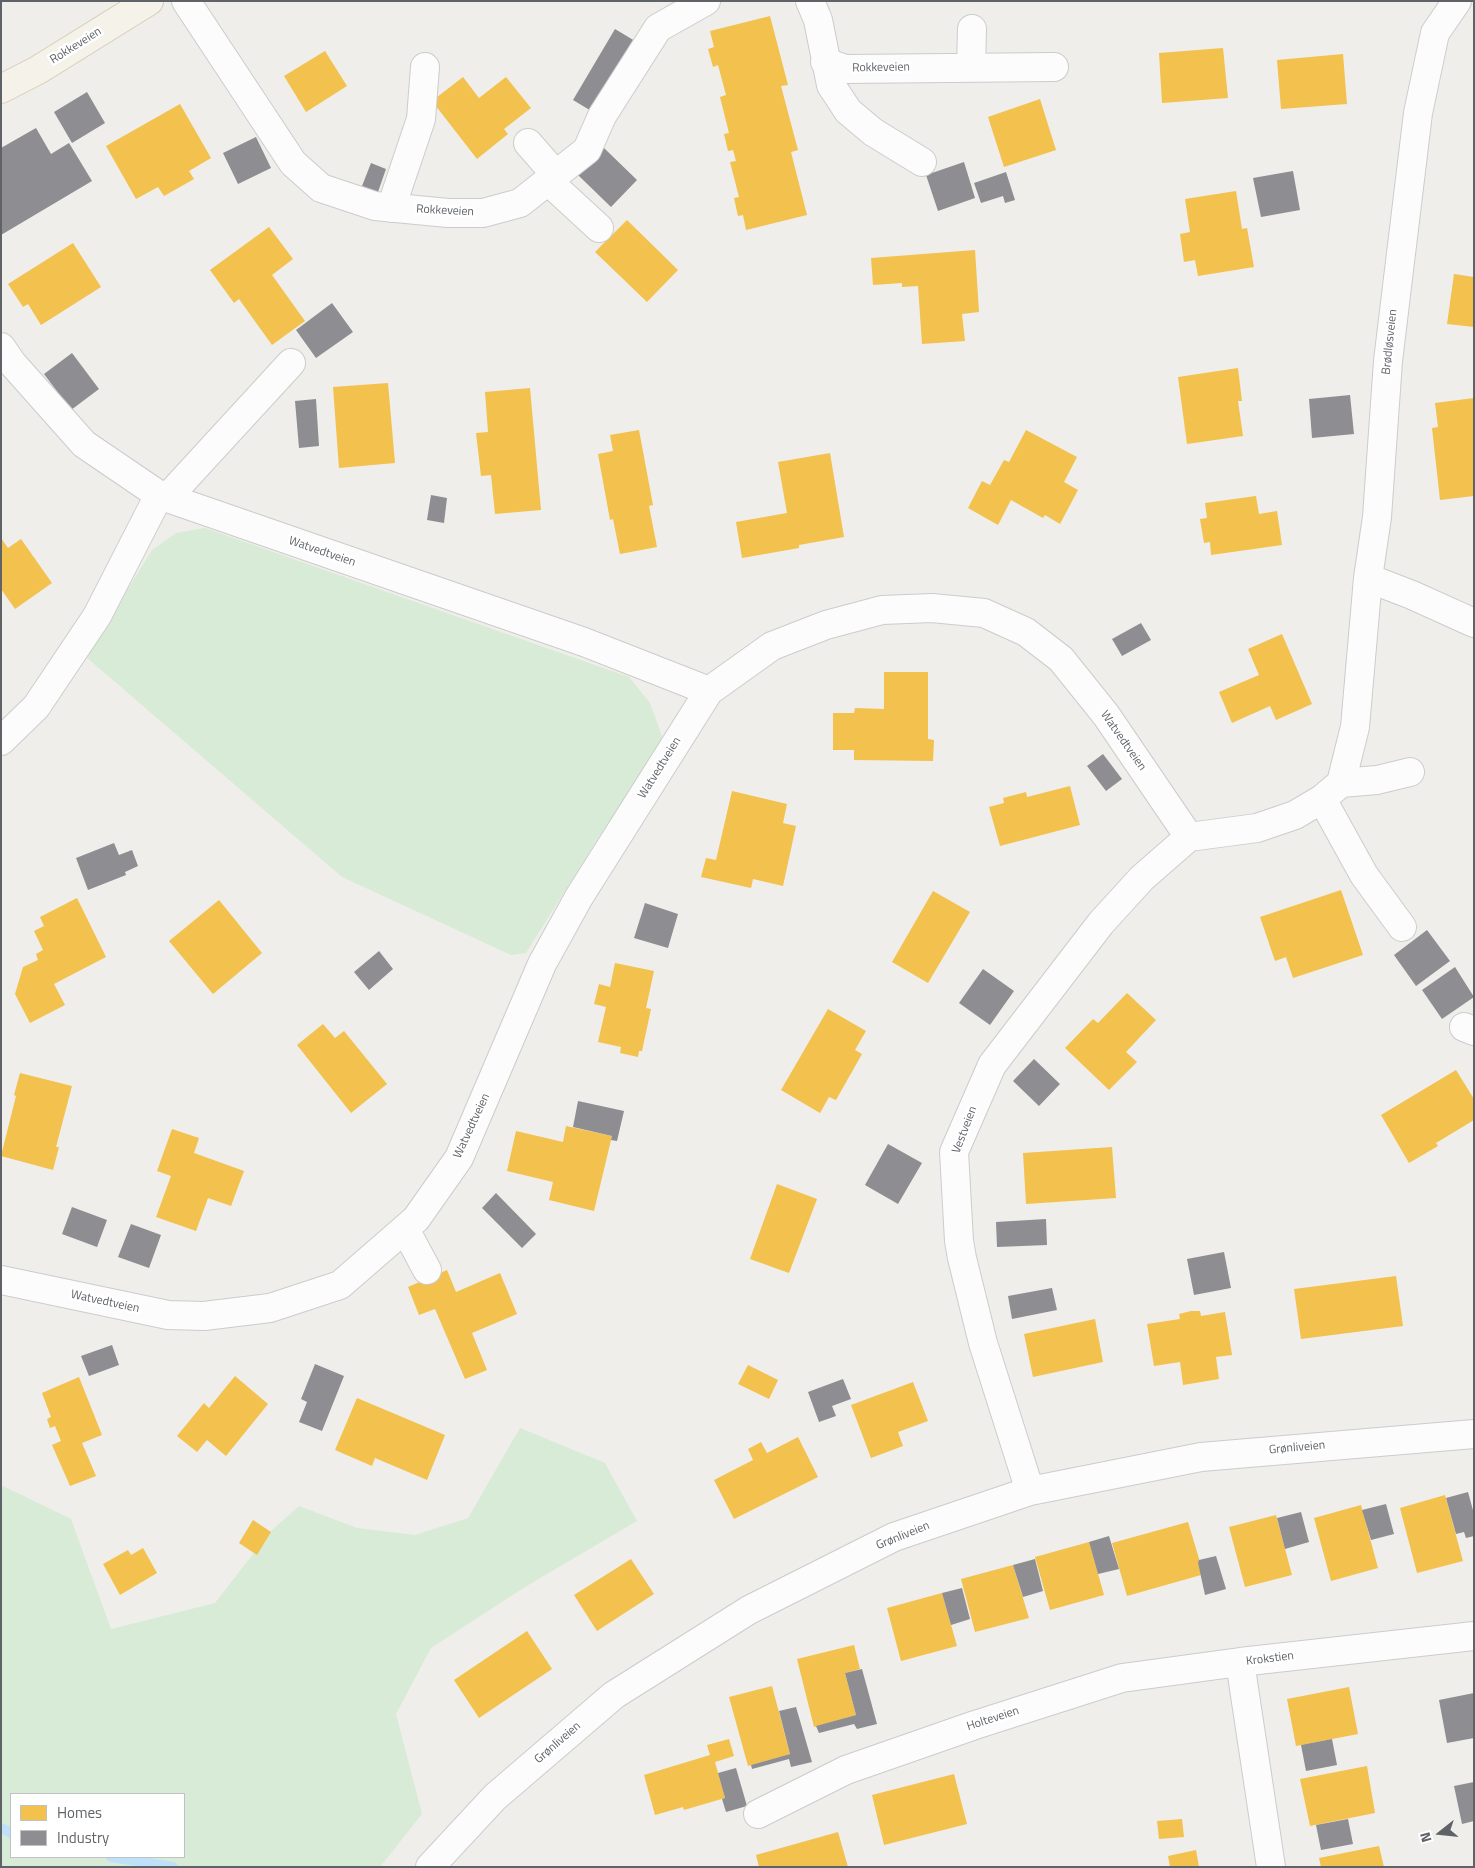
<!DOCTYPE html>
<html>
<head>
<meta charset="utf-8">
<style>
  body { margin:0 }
  #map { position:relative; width:1475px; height:1868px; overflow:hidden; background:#efeeea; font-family:"Titillium Web",sans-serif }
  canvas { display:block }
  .frame { position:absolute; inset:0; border:2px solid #5f6368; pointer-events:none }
  .legend { position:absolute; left:10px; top:1793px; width:175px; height:65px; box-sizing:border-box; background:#fff; border:1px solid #bfc1c3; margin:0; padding:6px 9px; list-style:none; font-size:15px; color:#5f6368 }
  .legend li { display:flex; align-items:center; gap:10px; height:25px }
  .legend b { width:25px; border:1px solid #bfc1c3 }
  .north { position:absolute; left:1415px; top:1808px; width:50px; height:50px; -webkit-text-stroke:4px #fff; paint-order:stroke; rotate:254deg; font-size:14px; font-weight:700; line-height:20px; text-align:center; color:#5f6368 }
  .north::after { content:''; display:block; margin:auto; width:18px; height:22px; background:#5f6368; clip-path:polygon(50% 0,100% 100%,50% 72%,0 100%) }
</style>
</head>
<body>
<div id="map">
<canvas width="1475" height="1868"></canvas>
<div class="frame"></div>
<ul class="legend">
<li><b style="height:14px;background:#f2c14e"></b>Homes</li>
<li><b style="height:14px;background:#8d8d92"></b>Industry</li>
</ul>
<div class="north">N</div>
</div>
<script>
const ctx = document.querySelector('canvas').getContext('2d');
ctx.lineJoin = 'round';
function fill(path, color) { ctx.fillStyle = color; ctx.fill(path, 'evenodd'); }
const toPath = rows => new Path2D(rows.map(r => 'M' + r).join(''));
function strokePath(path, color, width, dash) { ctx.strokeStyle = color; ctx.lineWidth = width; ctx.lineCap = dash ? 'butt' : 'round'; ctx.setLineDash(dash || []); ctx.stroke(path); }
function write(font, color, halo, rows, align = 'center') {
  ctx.font = font + ' "Titillium Web",sans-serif'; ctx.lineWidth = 5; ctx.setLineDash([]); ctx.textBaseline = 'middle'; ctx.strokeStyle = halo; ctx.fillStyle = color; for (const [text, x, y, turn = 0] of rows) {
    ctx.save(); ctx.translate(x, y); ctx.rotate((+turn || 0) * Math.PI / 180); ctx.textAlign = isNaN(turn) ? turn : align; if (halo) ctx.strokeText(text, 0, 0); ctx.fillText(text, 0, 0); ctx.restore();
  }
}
fill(toPath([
  [205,528,629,677,650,703,662,736,656,755,600,835,526,953,511,955,342,877,86,657,152,550,176,533],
  [520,1428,605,1463,637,1521,525,1587,431,1648,396,1714,422,1814,380,1867,1,1867,1,1485,71,1519,111,1629,215,1603,271,1531,299,1506,357,1528,415,1535,468,1518],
  [11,1794,184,1794,184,1857,11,1857]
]), '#d8ebd6');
fill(toPath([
  [770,16,788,85,781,86,798,150,791,152,807,215,746,230,743,215,738,216,734,198,739,197,730,162,736,161,733,150,728,151,724,134,729,133,720,97,726,95,718,65,713,67,708,49,714,47,710,31],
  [1223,48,1228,98,1162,103,1159,53],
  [325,51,347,86,306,112,284,76],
  [1343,54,1347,104,1281,109,1277,60],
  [463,77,479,98,506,77,531,108,504,129,508,134,477,159,432,101],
  [1040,99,1056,150,1004,167,988,117],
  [180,104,211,158,189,171,194,179,164,196,158,187,136,199,106,146],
  [1236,191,1242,229,1247,228,1254,267,1198,276,1195,260,1184,262,1180,234,1190,232,1185,199],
  [627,220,678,270,647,302,595,252],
  [269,227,293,259,272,275,305,321,272,345,239,299,234,303,210,270],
  [73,243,101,287,41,325,28,304,23,307,8,284],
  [975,250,979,312,962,314,965,341,922,344,918,286,902,287,902,283,873,285,871,258],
  [1454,274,1474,277,1474,327,1447,324],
  [1238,368,1242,401,1238,401,1243,436,1187,444,1178,377],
  [388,383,395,463,339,468,333,387],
  [530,388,541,510,495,514,491,475,481,476,476,433,488,432,485,392],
  [1474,398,1474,496,1440,500,1432,428,1438,427,1435,403],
  [639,430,653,505,649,506,657,547,620,554,613,519,610,520,598,454,613,451,610,435],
  [1026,430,1077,457,1064,482,1078,490,1060,524,1045,515,1043,518,1011,500,998,525,968,508,982,481,990,485,1004,460,1009,462],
  [830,453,844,537,799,545,799,548,742,558,736,522,787,513,778,462],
  [1256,496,1259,514,1277,511,1282,545,1211,555,1210,542,1204,543,1200,519,1207,518,1205,503],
  [1,538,8,548,21,539,52,583,15,609,1,589],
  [1282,634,1312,704,1276,720,1270,706,1232,723,1219,692,1259,675,1248,649],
  [884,672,928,672,928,739,934,740,933,761,854,760,854,750,833,750,833,713,854,713,855,708,884,709],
  [1070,786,1080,825,1000,846,989,807,1004,803,1003,798,1026,792,1027,797],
  [732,791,787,804,783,823,796,826,783,886,753,879,751,888,701,877,706,858,716,860],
  [1341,890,1363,955,1293,978,1286,957,1275,961,1260,917],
  [933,891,970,912,928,983,892,962],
  [77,898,106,957,54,984,65,1005,30,1023,15,994,23,967,38,960,36,954,43,950,34,931,44,926,40,917],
  [219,900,262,953,213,994,169,941],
  [615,963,654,971,646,1008,651,1009,642,1051,639,1051,638,1057,620,1053,621,1047,598,1042,606,1007,594,1004,599,984,610,987],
  [1127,993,1156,1020,1126,1052,1137,1062,1109,1090,1065,1048,1093,1019,1098,1023],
  [828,1009,866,1031,855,1050,862,1054,836,1100,829,1097,820,1113,781,1090],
  [323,1024,335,1038,344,1031,387,1084,351,1113,297,1045],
  [1456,1070,1474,1099,1474,1120,1436,1143,1438,1146,1409,1163,1381,1115],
  [20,1073,72,1086,56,1147,59,1147,53,1170,1,1156,16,1096,14,1095],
  [566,1126,612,1136,594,1211,549,1200,553,1182,507,1171,516,1131,563,1142],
  [172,1129,199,1138,194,1153,244,1171,231,1206,208,1198,196,1231,156,1217,171,1176,157,1171],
  [1112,1147,1116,1198,1026,1204,1023,1153],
  [777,1184,817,1199,789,1273,750,1259],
  [447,1270,456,1292,500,1273,517,1314,472,1333,487,1370,465,1379,435,1309,419,1315,408,1287],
  [1396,1276,1403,1326,1301,1339,1294,1289],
  [1191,1311,1200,1311,1201,1316,1225,1312,1232,1355,1216,1357,1219,1379,1183,1385,1180,1362,1154,1366,1147,1324,1180,1319,1179,1314],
  [1095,1319,1103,1362,1033,1377,1024,1334],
  [748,1365,778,1380,769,1399,738,1384],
  [235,1376,268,1404,226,1456,207,1440,197,1452,177,1436,204,1403,209,1408],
  [79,1377,102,1435,82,1443,96,1476,70,1486,52,1445,61,1441,55,1426,50,1428,47,1419,51,1417,42,1393],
  [913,1382,928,1421,898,1432,903,1446,871,1458,851,1405],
  [357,1398,445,1435,427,1480,375,1458,372,1466,335,1450],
  [798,1437,818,1477,734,1519,714,1480,753,1460,748,1449,761,1442,767,1453],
  [1445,1495,1463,1561,1417,1573,1400,1508],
  [1361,1505,1378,1568,1331,1581,1314,1518],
  [1276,1515,1292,1575,1245,1587,1229,1527],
  [253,1520,271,1532,257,1555,239,1543],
  [1188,1522,1200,1562,1198,1563,1201,1575,1127,1596,1112,1543],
  [1089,1542,1104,1595,1050,1610,1035,1557],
  [143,1548,157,1573,120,1595,103,1564,128,1550,131,1555],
  [631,1559,654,1594,597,1631,574,1595],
  [1013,1565,1029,1618,975,1632,961,1579],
  [942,1593,957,1646,901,1661,887,1608],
  [527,1631,552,1669,479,1718,454,1680],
  [854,1645,860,1669,845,1673,856,1715,814,1727,797,1659],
  [772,1686,790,1754,748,1766,729,1697],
  [1349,1687,1358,1734,1296,1746,1287,1699],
  [729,1739,734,1756,715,1762,725,1798,684,1810,683,1807,655,1815,644,1775,710,1755,707,1745],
  [1367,1766,1375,1813,1310,1826,1300,1779],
  [954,1774,967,1824,884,1845,872,1795],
  [1182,1819,1184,1837,1159,1839,1157,1821],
  [838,1832,848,1867,759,1867,756,1855],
  [1379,1846,1384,1867,1321,1867,1319,1858],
  [1196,1850,1199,1867,1170,1867,1168,1856]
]), '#f2c14e');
fill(toPath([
  [615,29,635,41,593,112,573,100],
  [87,92,105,123,72,143,54,112],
  [36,128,51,154,69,143,92,181,1,235,1,148],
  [256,137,271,168,238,184,223,153],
  [604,148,637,180,611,207,578,175],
  [964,162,975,198,938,211,926,175],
  [371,163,386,169,378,192,362,186],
  [1293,171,1300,210,1261,217,1253,178],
  [1006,172,1015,200,1005,203,1003,196,981,203,974,183],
  [332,303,353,332,316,358,296,330],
  [72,353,99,389,71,410,44,374],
  [1350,395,1354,434,1312,438,1309,399],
  [316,399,319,446,299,448,295,401],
  [431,495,447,498,444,523,427,520],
  [1141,623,1151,640,1122,656,1112,639],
  [1103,754,1122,779,1106,791,1087,766],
  [114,843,119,855,132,850,138,866,125,872,126,875,88,890,76,858],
  [645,903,678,914,668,948,634,938],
  [1427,930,1450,961,1416,986,1394,955],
  [379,951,393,969,369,990,354,972],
  [1455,967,1474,997,1442,1019,1422,990],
  [983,969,1014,991,990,1025,959,1003],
  [1034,1059,1060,1084,1039,1106,1013,1081],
  [578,1101,624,1111,617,1141,611,1140,612,1136,573,1127],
  [888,1144,922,1163,898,1204,865,1185],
  [496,1193,536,1234,522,1248,482,1208],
  [72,1207,107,1220,97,1247,62,1234],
  [1046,1219,1047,1245,997,1247,996,1222],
  [131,1224,161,1235,149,1268,118,1257],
  [1224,1252,1231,1288,1194,1295,1187,1259],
  [1052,1288,1057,1310,1012,1319,1008,1296],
  [112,1345,119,1365,89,1376,81,1356],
  [315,1364,344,1376,322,1431,299,1422,307,1402,301,1399],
  [843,1379,851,1399,832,1406,836,1416,819,1422,808,1392],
  [1468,1492,1474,1514,1474,1536,1466,1538,1464,1532,1456,1534,1446,1498],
  [1386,1504,1394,1534,1371,1540,1362,1510],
  [1301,1512,1309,1542,1285,1549,1277,1518],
  [1109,1536,1119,1569,1098,1574,1089,1542],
  [1216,1556,1226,1589,1205,1595,1198,1563,1199,1560],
  [1035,1559,1043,1591,1023,1597,1013,1565],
  [962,1588,970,1619,951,1625,942,1593],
  [862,1669,877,1724,857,1729,854,1724,819,1733,816,1726,856,1715,845,1673],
  [1474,1693,1474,1738,1447,1743,1439,1700],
  [796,1707,812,1762,791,1767,789,1759,752,1769,751,1765,790,1754,779,1711],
  [1332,1739,1337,1765,1306,1771,1301,1745],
  [736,1768,747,1806,726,1812,722,1799,725,1798,718,1773],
  [1474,1782,1474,1821,1462,1824,1454,1786],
  [1348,1819,1353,1844,1321,1850,1316,1825]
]), '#8d8d92');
strokePath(toPath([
  [1,1828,11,1833],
  [111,1857,173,1867]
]), '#bfe0f9', 10);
const minor = toPath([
  [186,1,293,163,321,188,375,206,448,213,483,213,520,203,587,150,602,116,658,28,706,1],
  [810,1,818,20,831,85,848,111,873,132,922,162],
  [1457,1,1435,33,1418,113,1388,361,1377,517,1368,578,1412,595,1474,623],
  [825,62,845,69,1054,67],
  [971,67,972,29],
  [528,143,556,175],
  [548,181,599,228],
  [391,208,421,119,425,67],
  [1,347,12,363,84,444,159,495,97,616,36,707,1,741],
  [159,495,584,642,709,691],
  [167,498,291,363],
  [1341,783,1377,780,1410,772],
  [1322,799,1364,875,1402,927],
  [1464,1027,1474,1031],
  [405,1229,427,1270],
  [1,1280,168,1315,204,1316,270,1308,340,1285,416,1219,459,1158,542,964,579,897,709,691,772,646,826,625,882,610,932,608,984,613,1026,632,1061,659,1106,715,1189,837,1257,828,1295,815,1322,799,1341,783,1355,727,1368,578],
  [1030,1491,983,1343,962,1258,959,1241,954,1152,992,1065,1101,923,1142,878,1189,837],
  [758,1814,846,1770,975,1725,1122,1678,1240,1662],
  [430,1867,495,1797,614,1695,749,1610,894,1537,1030,1491,1201,1457,1474,1434],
  [1271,1867,1240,1662,1474,1636]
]);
const major = toPath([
  [1,89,38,70,149,1]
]);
strokePath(minor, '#cbcccc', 30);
strokePath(major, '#d7ceb8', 30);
strokePath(minor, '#fdfcfc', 28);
strokePath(major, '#f4f2e9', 28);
write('12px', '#5f6368', '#fff', [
  ["Rokkeveien",76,46,-32],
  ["Rokkeveien",881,68,-1],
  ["Rokkeveien",445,211,3],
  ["Brødløsveien",1390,342,-84],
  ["Watvedtveien",322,552,19],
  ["Watvedtveien",1123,741,55],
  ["Watvedtveien",660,768,-58],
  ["Watvedtveien",472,1126,-65],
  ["Vestveien",965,1130,-69],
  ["Watvedtveien",105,1302,12],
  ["Grønliveien",1297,1448,-5],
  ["Grønliveien",903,1536,-22],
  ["Krokstien",1270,1659,-7],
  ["Holteveien",993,1719,-18],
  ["Grønliveien",558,1743,-41]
]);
</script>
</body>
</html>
